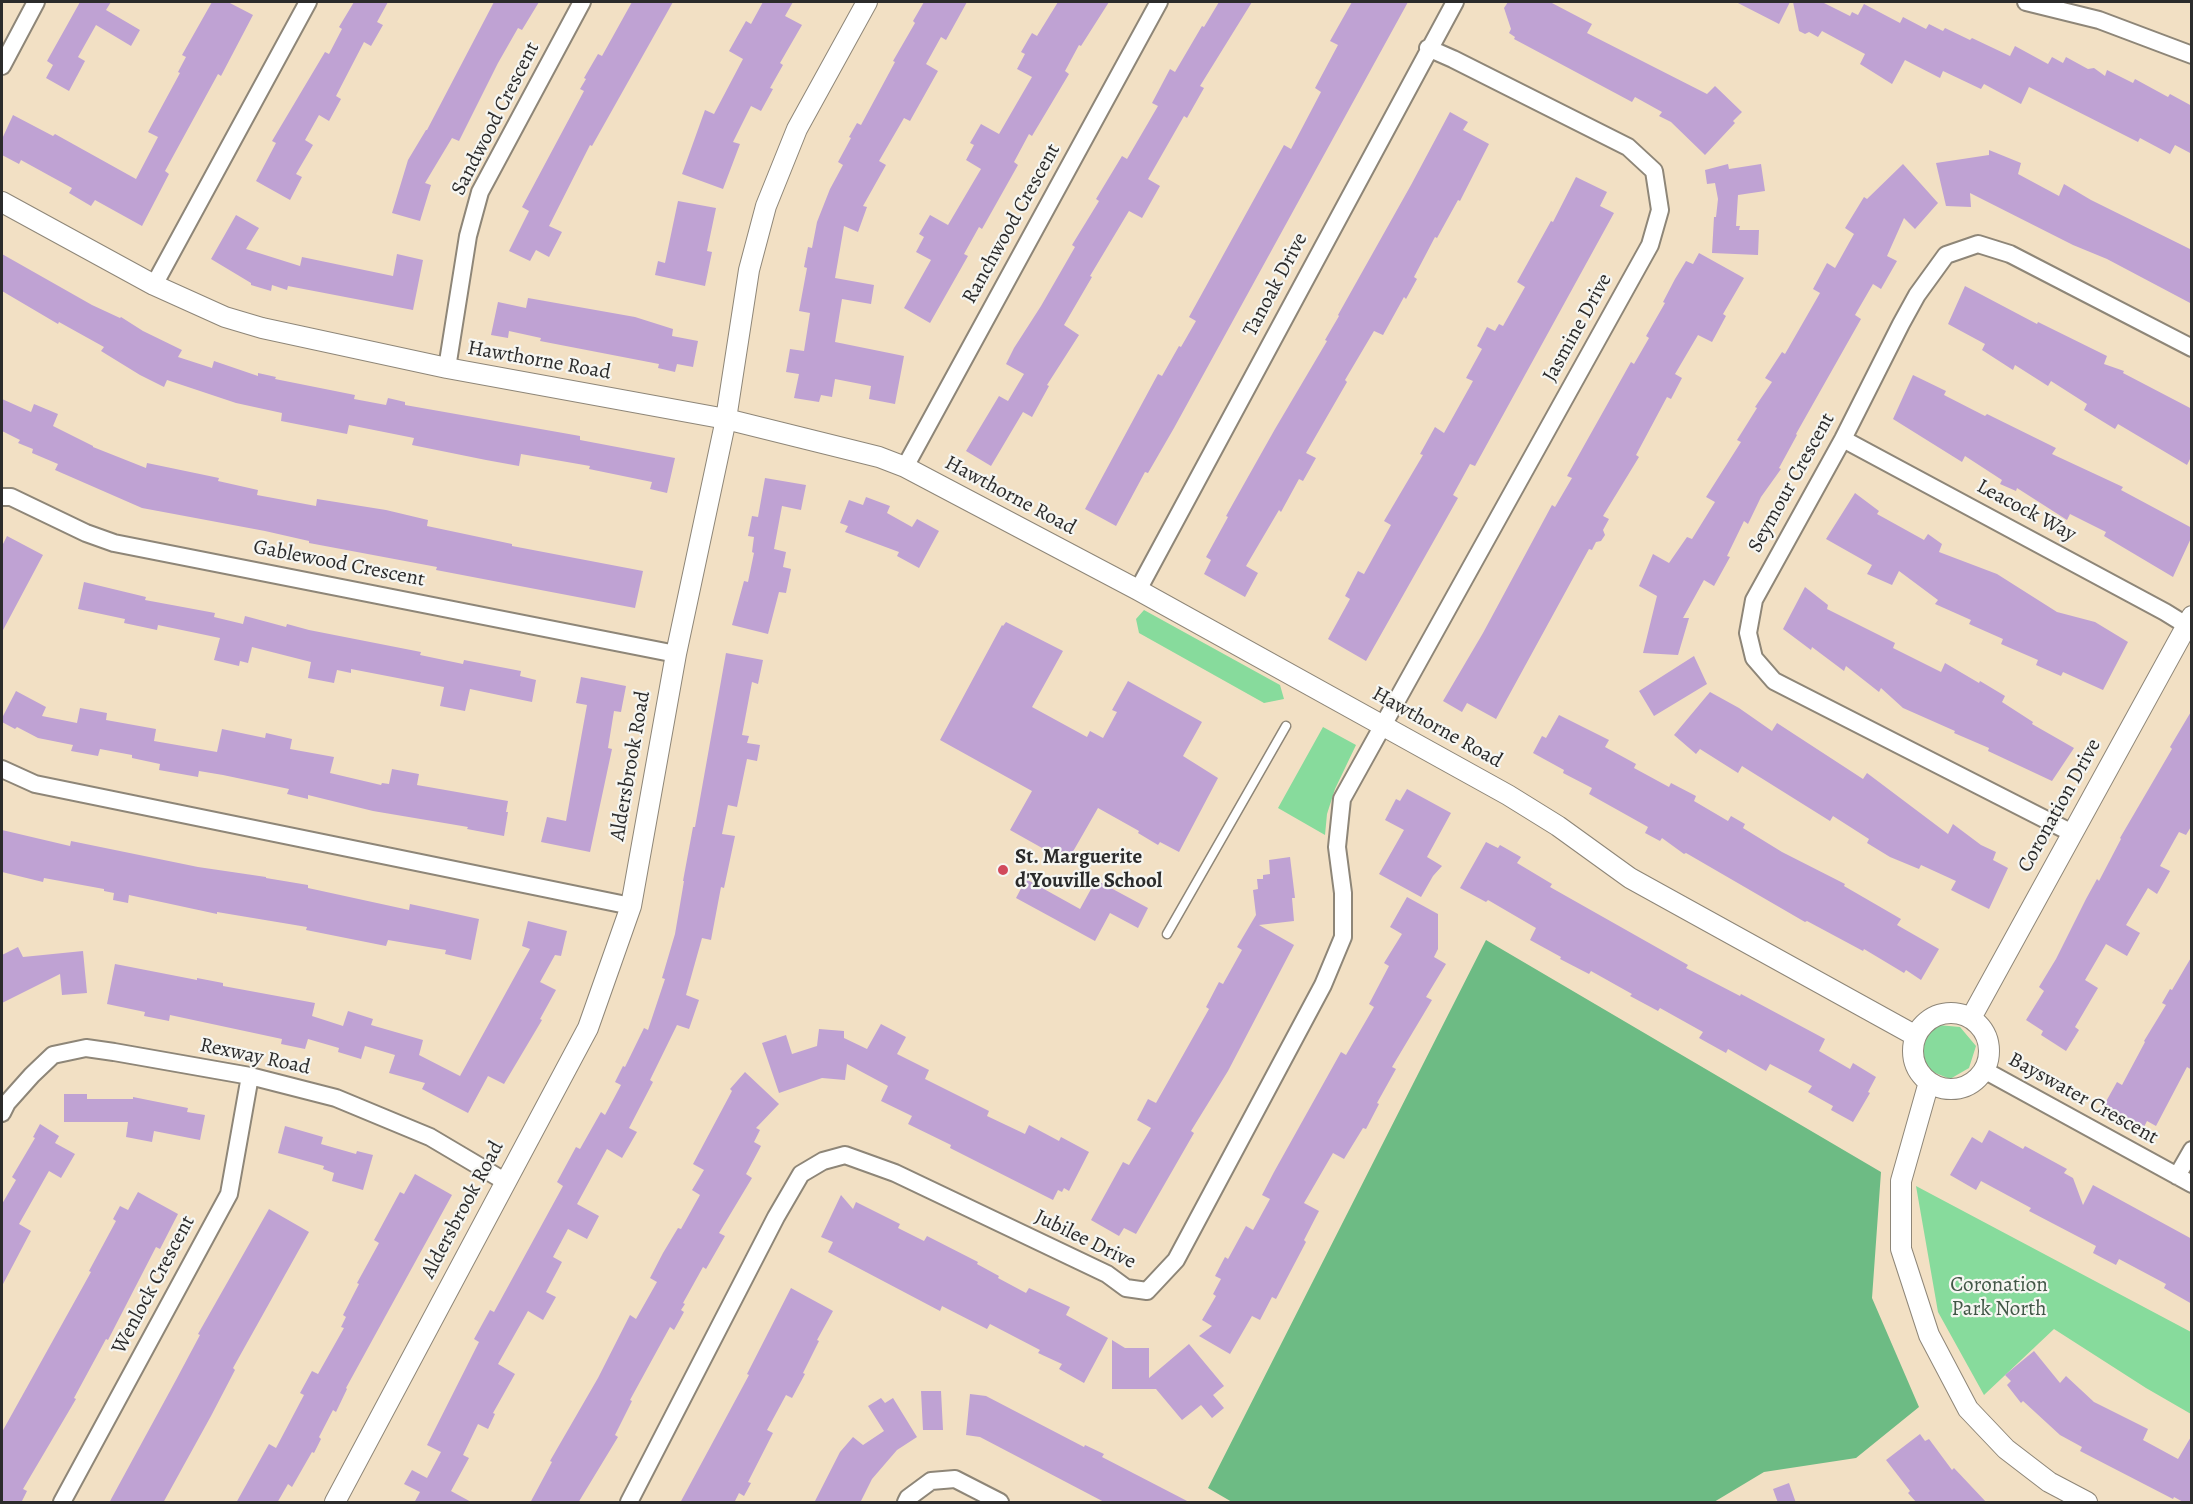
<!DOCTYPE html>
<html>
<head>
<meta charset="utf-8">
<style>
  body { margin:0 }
  #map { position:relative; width:2193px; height:1504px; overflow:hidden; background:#f2e0c4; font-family:Alegreya,serif }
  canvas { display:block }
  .frame { position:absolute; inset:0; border:3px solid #2b2b2b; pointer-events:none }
</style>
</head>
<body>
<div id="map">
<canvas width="2193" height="1504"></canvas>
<div class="frame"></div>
</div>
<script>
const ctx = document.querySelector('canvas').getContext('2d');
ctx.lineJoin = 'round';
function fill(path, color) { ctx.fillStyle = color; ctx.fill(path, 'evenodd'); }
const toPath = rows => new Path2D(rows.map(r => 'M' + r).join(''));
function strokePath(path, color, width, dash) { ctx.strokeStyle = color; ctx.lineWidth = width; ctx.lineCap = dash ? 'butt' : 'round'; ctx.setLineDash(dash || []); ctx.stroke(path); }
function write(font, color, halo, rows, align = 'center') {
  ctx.font = font + ' Alegreya,serif'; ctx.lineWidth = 4.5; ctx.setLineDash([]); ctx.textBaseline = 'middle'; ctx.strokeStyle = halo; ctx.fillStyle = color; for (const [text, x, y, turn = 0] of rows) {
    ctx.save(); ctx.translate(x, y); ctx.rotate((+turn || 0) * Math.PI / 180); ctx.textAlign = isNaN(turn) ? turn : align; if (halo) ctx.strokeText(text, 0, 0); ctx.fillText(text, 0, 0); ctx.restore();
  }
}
fill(toPath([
  [1144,610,1280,685,1284,699,1264,703,1139,633,1136,619],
  [1323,727,1356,745,1335,789,1327,814,1325,835,1278,808],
  [1938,1025,1960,1027,1976,1046,1969,1068,1950,1079,1928,1070,1921,1057,1923,1038],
  [1916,1186,2191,1332,2191,1414,2146,1388,2054,1329,1984,1395,1938,1312]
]), '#87db9c');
fill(toPath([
  [1486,940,1881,1172,1872,1298,1919,1407,1856,1458,1764,1472,1714,1502,1232,1502,1208,1488]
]), '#6dbb84');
fill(toPath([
  [80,2,111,2,106,10,140,30,131,46,96,25,78,57,85,61,69,91,46,78,53,65,47,61],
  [212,2,228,2,253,15,221,76,218,74,165,171,169,174,142,226,95,200,91,206,69,193,72,188,21,160,19,164,2,155,2,139,13,115,53,136,55,134,136,179,158,137,148,132,180,73,178,72,186,57,182,55],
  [354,2,388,2,377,22,383,25,371,46,364,42,336,96,341,99,329,121,319,115,305,140,313,145,296,174,302,177,290,200,256,181,276,143,272,141,325,52,329,54,342,29,339,27],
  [494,2,539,2,522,30,518,28,498,63,459,141,452,138,425,183,431,185,420,221,392,213,408,160,426,130,427,130],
  [632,2,673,2,592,146,590,145,549,226,562,232,549,257,536,250,530,261,509,251,529,211,522,207,584,91,580,89,586,79,584,78,598,54,602,56],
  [763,2,793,2,785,16,802,25,780,63,783,65,770,88,773,89,761,111,751,106,733,142,740,144,723,189,682,174,705,110,714,114,743,59,729,51,746,21,751,24],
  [924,2,967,2,946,40,941,37,926,64,938,71,910,121,904,118,879,161,886,165,863,206,867,207,858,232,844,226,835,278,874,285,871,304,842,299,835,342,904,356,895,404,869,399,871,386,835,379,832,397,821,395,819,402,794,398,799,374,786,372,790,349,804,351,810,313,799,311,807,268,804,267,808,247,812,248,817,222,830,189,843,165,838,162,851,138,849,137,857,123,861,125,895,62,893,61,915,23,913,21],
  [1058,2,1109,2,1081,46,1079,45,1065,71,1069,74,1032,136,1029,134,1014,162,1018,165,982,229,979,227,964,254,968,256,930,323,904,308,931,260,916,252,924,237,919,234,930,215,948,225,981,169,966,160,974,145,970,143,981,124,999,134,1032,77,1017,69,1025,54,1021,52,1032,33,1037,36],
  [1219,2,1252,2,1200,86,1204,88,1187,118,1184,116,1148,179,1160,186,1142,218,1129,211,1090,276,1092,277,1064,325,1079,335,1047,385,1049,386,1032,417,1023,412,991,466,966,451,999,396,1008,401,1024,374,1006,364,1014,348,1041,306,1075,247,1072,245,1099,201,1096,199,1122,156,1127,159,1158,106,1152,103,1170,69,1175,72,1202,26,1204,27],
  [1352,2,1408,2,1174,428,1148,473,1145,472,1116,526,1085,509,1158,374,1162,376,1179,346,1181,347,1196,321,1189,317,1284,145,1291,149,1321,92,1315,88,1338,45,1330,41],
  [1508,2,1550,2,1592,24,1587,33,1707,94,1715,86,1742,112,1733,121,1735,123,1705,155,1671,122,1659,116,1662,112,1635,97,1632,102,1514,39,1515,37,1509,33,1511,29,1504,8],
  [1736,2,1790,2,1779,24],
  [1793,2,1822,2,1850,16,1852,12,1858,15,1864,4,1900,23,1903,17,1926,29,1929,24,1943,31,1945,28,1970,40,1972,38,2010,56,2015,46,2048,64,2052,57,2063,63,2066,57,2088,69,2094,68,2105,76,2107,70,2133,83,2135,79,2168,97,2170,94,2192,106,2192,154,2175,145,2170,154,2140,138,2138,142,2029,87,2021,104,1984,84,1981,89,1943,71,1940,78,1905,60,1892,84,1860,64,1865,54,1822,31,1818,37,1809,32,1805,34,1799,31],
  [1450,112,1468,122,1463,130,1489,144,1460,201,1458,200,1437,238,1435,237,1414,277,1417,279,1406,299,1404,297,1383,335,1374,331,1345,380,1347,382,1306,453,1316,458,1303,481,1299,479,1281,512,1279,510,1246,566,1258,573,1245,597,1204,574,1211,560,1206,557,1228,517,1226,516,1275,429,1327,341,1325,340,1339,316,1338,315,1411,185],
  [1989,150,2021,163,2018,174,2059,196,2064,184,2091,200,2192,250,2192,304,2107,259,2073,245,1970,193,1971,207,1946,206,1936,163,1989,155],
  [1728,164,1729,169,1761,164,1765,191,1738,195,1736,226,1740,226,1739,230,1759,230,1758,255,1712,253,1714,217,1716,217,1718,199,1715,183,1707,184,1705,170],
  [1903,164,1938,203,1915,229,1904,218,1887,256,1897,261,1881,289,1873,284,1855,315,1861,319,1796,434,1797,435,1779,468,1781,469,1761,497,1748,524,1744,521,1727,556,1730,557,1714,586,1704,580,1683,618,1689,618,1678,655,1643,653,1657,596,1639,586,1653,554,1669,563,1687,537,1692,539,1715,502,1706,497,1741,442,1737,440,1757,408,1755,407,1772,382,1765,378,1782,352,1785,354,1820,293,1813,289,1827,263,1835,268,1854,234,1845,228,1864,197,1867,199],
  [1576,177,1607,192,1600,206,1614,213,1475,466,1470,464,1453,495,1458,498,1366,661,1328,639,1350,599,1345,596,1358,571,1364,574,1391,525,1384,521,1423,455,1420,454,1435,427,1444,433,1473,381,1466,378,1482,349,1477,346,1487,327,1495,331,1499,324,1503,326,1525,287,1517,282,1551,221,1553,222],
  [678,201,716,208,707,251,712,252,705,286,655,275,658,261,665,263],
  [236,215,259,228,246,249,300,266,302,257,393,276,397,254,423,260,413,310,288,286,287,290,272,285,271,291,251,285,251,283,211,259],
  [1699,253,1744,278,1723,314,1726,316,1712,342,1698,335,1675,374,1682,378,1671,399,1667,397,1636,455,1639,457,1603,516,1609,519,1603,530,1605,535,1601,541,1596,542,1592,550,1589,549,1496,719,1467,703,1462,712,1443,701,1483,633,1552,505,1555,507,1572,478,1567,476,1631,362,1634,364,1649,338,1646,336,1665,303,1663,302,1675,279,1686,261,1693,264],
  [2,254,92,305,120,318,121,317,143,331,182,350,178,357,212,368,214,361,258,376,258,373,276,377,275,379,355,395,354,399,386,405,388,398,405,402,405,405,580,436,580,440,675,458,667,493,650,489,652,482,589,469,590,466,521,454,519,466,486,460,412,445,414,438,349,425,347,434,281,421,282,413,236,403,167,380,164,387,140,375,101,351,104,347,59,322,58,324,2,291],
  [1965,286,2037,324,2038,322,2107,356,2104,364,2124,371,2123,373,2192,409,2192,455,2187,465,2118,424,2115,429,2084,410,2087,404,2051,381,2048,386,2015,365,2013,370,1982,350,1985,344,1948,324],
  [528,298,635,317,673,329,672,336,698,341,693,367,677,364,675,372,658,368,659,364,540,341,541,338,509,331,508,338,491,335,498,302,526,308],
  [1913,375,1946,391,1944,395,1985,416,1987,414,2056,448,2052,454,2123,487,2121,490,2192,528,2192,536,2173,577,2104,536,2106,532,2070,514,2067,520,2017,488,2016,491,2000,484,2002,480,1965,456,1962,462,1893,419],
  [2,399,31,412,34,404,58,414,53,426,93,446,93,447,146,468,147,463,219,478,218,481,258,490,257,495,316,506,317,499,386,510,428,520,427,526,512,544,512,546,643,571,635,608,436,570,437,567,309,543,309,541,265,531,142,508,55,470,58,464,32,453,33,449,18,443,20,440,2,431],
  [765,478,806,485,801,510,782,506,774,549,786,552,783,567,791,569,786,593,779,592,768,634,732,625,744,581,748,582,754,553,752,552,754,537,748,536,752,516,758,517],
  [1855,493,1879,511,1877,514,1924,540,1928,534,1942,544,1939,552,1997,574,2057,612,2095,622,2128,642,2103,690,2063,672,2061,676,2036,665,2038,660,2001,644,2003,639,1969,624,1971,620,1935,604,1938,600,1899,571,1892,585,1867,574,1872,565,1826,539],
  [866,497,890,506,887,513,912,527,917,519,939,531,919,568,897,556,899,552,845,532,848,526,840,523,849,500,863,505],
  [7,536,43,555,2,632,2,546],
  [84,582,146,597,145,600,215,613,214,617,243,624,245,616,286,627,287,624,309,630,421,652,420,655,463,664,464,660,521,671,520,676,536,680,532,702,470,689,465,711,440,706,444,687,351,669,351,673,337,670,334,683,308,678,311,662,252,647,248,663,240,661,239,666,214,660,220,638,158,625,157,630,124,623,125,619,78,609],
  [1805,587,1828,605,1827,609,1895,643,1893,648,1941,672,1945,663,1979,683,1980,681,2005,696,2002,702,2033,722,2032,724,2074,748,2052,781,1988,751,1989,748,1954,733,1955,731,1903,708,1881,688,1879,692,1846,666,1844,671,1812,647,1811,650,1783,629],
  [1006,622,1063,651,1032,707,1087,737,1090,731,1103,738,1117,712,1112,710,1128,681,1202,722,1183,756,1218,778,1179,852,1160,842,1158,845,1138,833,1139,831,1098,808,1067,862,1010,830,1032,791,940,740,1002,625,1003,626],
  [726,653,763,660,758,684,752,682,742,735,749,736,747,743,760,745,757,761,747,759,737,807,728,805,722,834,735,836,724,888,721,887,711,940,702,938,686,995,699,1000,689,1029,677,1025,650,1080,653,1082,629,1128,637,1132,622,1158,607,1149,577,1204,599,1216,587,1239,568,1229,553,1257,562,1262,546,1292,556,1297,543,1320,528,1311,498,1364,515,1374,493,1413,495,1414,488,1429,478,1424,463,1455,469,1458,451,1491,473,1503,414,1503,420,1492,404,1484,412,1470,427,1478,441,1452,427,1445,479,1342,474,1339,490,1310,494,1312,563,1186,557,1182,576,1147,580,1149,601,1112,605,1115,621,1085,615,1082,623,1066,625,1067,644,1028,648,1030,665,979,662,978,675,934,684,881,683,881,693,827,695,827],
  [1694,656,1707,684,1654,716,1639,691],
  [581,677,626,686,621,712,614,711,608,748,612,749,590,852,541,842,547,817,566,821,587,705,576,703],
  [16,691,46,707,42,716,77,723,80,708,107,713,106,720,156,729,154,741,217,752,222,729,265,738,266,733,292,739,290,749,334,757,330,773,381,785,382,783,389,784,392,769,419,774,417,785,508,801,506,812,508,812,504,836,467,829,468,827,373,811,308,795,308,799,287,794,289,789,223,775,199,771,198,777,159,770,160,764,132,758,132,755,100,749,98,756,71,751,73,745,38,738,17,727,15,729,2,722,2,718],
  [1710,692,1739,708,1772,731,1777,723,1863,779,1867,773,1948,834,1953,824,1981,845,1996,852,1993,860,2008,868,1989,909,1951,890,1956,881,1921,865,1919,869,1890,857,1867,843,1869,839,1833,816,1830,821,1742,766,1738,773,1700,749,1696,754,1674,735],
  [2192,710,2192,825,2186,835,2179,832,2160,866,2170,871,2157,894,2148,888,2126,925,2140,933,2127,956,2106,944,2085,980,2098,988,2075,1027,2079,1030,2066,1051,2041,1035,2043,1031,2026,1020,2044,991,2039,987,2056,959,2086,899,2097,879,2099,881,2121,839,2120,838,2172,749,2170,747],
  [1559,715,1609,740,1605,747,1636,764,1634,768,1669,787,1671,783,1696,796,1694,801,1728,821,1731,816,1745,824,1743,828,1782,852,1845,884,1844,886,1901,919,1897,925,1939,949,1921,980,1906,970,1904,973,1864,949,1863,951,1807,921,1805,922,1686,853,1684,854,1662,838,1660,841,1645,833,1648,827,1589,794,1592,788,1563,773,1564,770,1533,753,1542,736,1546,738],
  [1407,789,1451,813,1427,857,1442,866,1433,876,1421,897,1379,874,1404,830,1385,820,1396,799,1400,801],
  [2,830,70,846,71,841,198,867,266,877,266,878,308,885,308,888,409,910,410,904,479,919,471,960,445,954,446,950,388,940,386,946,306,930,307,927,217,912,217,914,129,895,128,903,113,900,114,893,104,891,104,889,44,878,43,882,2,872],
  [1486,842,1498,848,1500,845,1521,857,1517,863,1552,884,1550,887,1688,965,1686,968,1740,996,1741,994,1825,1039,1819,1051,1850,1069,1853,1063,1876,1077,1868,1092,1870,1093,1853,1122,1831,1110,1833,1106,1808,1092,1812,1086,1770,1064,1766,1071,1728,1049,1726,1053,1699,1038,1703,1032,1660,1008,1658,1011,1630,996,1632,994,1591,971,1589,974,1560,959,1561,957,1530,940,1536,928,1488,900,1486,902,1460,888],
  [1290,857,1295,898,1292,898,1294,921,1259,925,1294,945,1228,1071,1191,1131,1194,1133,1136,1234,1124,1228,1119,1236,1091,1220,1123,1162,1129,1165,1151,1128,1137,1120,1148,1099,1156,1103,1209,1009,1206,1007,1219,982,1223,984,1242,950,1237,947,1256,915,1253,890,1258,889,1257,879,1263,879,1263,875,1270,874,1269,860],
  [1026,879,1080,909,1096,880,1148,908,1138,928,1110,913,1095,941,1016,898],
  [1407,897,1438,914,1438,949,1434,957,1446,964,1426,997,1432,1000,1392,1067,1396,1069,1377,1103,1379,1104,1366,1129,1363,1128,1344,1159,1333,1153,1304,1203,1319,1211,1304,1240,1306,1242,1276,1299,1272,1297,1260,1320,1252,1316,1230,1354,1199,1336,1212,1326,1202,1320,1216,1296,1213,1294,1221,1279,1215,1276,1225,1257,1228,1259,1246,1226,1253,1230,1270,1199,1262,1195,1274,1172,1341,1052,1346,1055,1374,1007,1369,1004,1389,966,1384,963,1402,934,1390,927],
  [528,921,567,931,561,956,555,955,540,982,556,990,540,1019,542,1020,504,1084,488,1076,468,1113,422,1089,425,1083,389,1073,395,1055,365,1046,361,1059,338,1052,339,1048,308,1039,305,1049,281,1044,282,1039,170,1015,169,1021,144,1016,145,1012,107,1004,115,964,197,980,197,978,223,983,223,986,315,1003,312,1016,343,1026,348,1011,373,1019,371,1025,423,1040,419,1055,460,1076,530,949,522,946],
  [18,947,23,957,83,951,87,993,62,995,60,974,2,1003,2,955],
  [2192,956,2192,1070,2187,1067,2156,1126,2147,1121,2144,1127,2104,1105,2117,1082,2122,1085,2145,1042,2144,1041,2166,1005,2162,1003,2170,989,2172,990],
  [881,1024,906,1037,897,1054,929,1070,925,1079,989,1111,987,1116,1025,1134,1029,1125,1059,1141,1061,1137,1089,1152,1069,1191,1064,1188,1062,1192,1058,1190,1053,1200,950,1148,951,1145,908,1124,912,1116,881,1101,888,1086,847,1064,845,1080,822,1078,779,1093,762,1043,786,1035,792,1054,817,1046,819,1029,844,1031,844,1038,867,1049],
  [745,1072,779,1104,756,1128,760,1130,754,1142,761,1146,746,1174,752,1178,719,1233,725,1236,706,1269,703,1267,683,1303,685,1304,681,1310,684,1312,674,1330,670,1327,630,1400,632,1401,615,1435,618,1437,578,1503,530,1503,552,1462,550,1461,598,1378,630,1315,636,1319,657,1282,650,1278,663,1253,678,1228,681,1229,700,1195,692,1190,704,1170,693,1164,732,1091,730,1089],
  [64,1094,87,1094,87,1099,133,1099,133,1097,188,1108,187,1112,205,1115,200,1140,154,1131,152,1142,126,1137,128,1122,64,1122],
  [40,1124,59,1136,55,1143,75,1154,61,1178,49,1171,19,1224,31,1231,2,1286,2,1204,16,1180,12,1177,35,1138,33,1137],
  [285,1126,323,1137,321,1144,356,1154,357,1151,373,1155,363,1190,332,1181,334,1173,323,1169,324,1166,278,1153],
  [1989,1130,2023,1149,2025,1146,2067,1169,2064,1173,2073,1178,2083,1205,2093,1185,2192,1239,2192,1304,2164,1288,2166,1284,2119,1259,2116,1265,2093,1253,2096,1246,2029,1211,2031,1208,1981,1181,1976,1190,1950,1175,1972,1137,1982,1143],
  [415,1174,452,1195,346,1388,347,1389,336,1412,333,1410,319,1437,321,1439,314,1453,312,1452,292,1487,288,1484,277,1503,236,1503,269,1444,276,1448,304,1395,300,1393,312,1371,318,1374,344,1328,341,1327,346,1317,343,1315,359,1284,357,1283,379,1243,374,1240,400,1192,404,1194],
  [138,1192,178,1214,160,1249,156,1247,108,1340,106,1339,74,1398,76,1399,23,1489,27,1491,21,1503,2,1503,2,1432,91,1272,89,1271,116,1221,113,1219,120,1206,128,1210],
  [841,1195,853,1209,856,1202,900,1224,898,1228,924,1241,927,1236,978,1262,977,1264,999,1276,998,1278,1026,1293,1029,1288,1070,1307,1066,1315,1108,1338,1084,1383,1059,1369,1062,1364,1038,1353,1040,1350,990,1324,987,1329,942,1306,940,1311,828,1252,833,1242,821,1237],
  [269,1209,309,1232,233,1368,235,1370,211,1416,163,1503,109,1503,176,1380,200,1335,198,1334],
  [791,1288,833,1311,817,1340,819,1341,803,1373,805,1374,792,1398,786,1395,767,1430,773,1433,748,1482,751,1483,744,1496,739,1493,734,1503,680,1503,749,1375,747,1374],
  [1112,1340,1125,1348,1149,1348,1149,1378,1189,1344,1224,1386,1213,1395,1224,1408,1212,1418,1201,1405,1182,1420,1156,1389,1112,1389],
  [2034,1351,2060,1383,2066,1376,2094,1402,2148,1429,2143,1440,2178,1459,2192,1435,2192,1503,2185,1503,2174,1497,2173,1499,2080,1451,2082,1447,2060,1435,2023,1401,2021,1403,2007,1385,2011,1381,2005,1375],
  [921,1391,941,1391,943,1430,923,1430],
  [970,1394,986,1396,1084,1447,1085,1445,1104,1454,1102,1457,1191,1503,1106,1503,980,1437,966,1435],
  [881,1398,885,1403,893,1398,917,1437,897,1450,872,1479,860,1503,814,1503,840,1452,853,1437,863,1445,884,1431,868,1406],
  [1920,1434,1925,1441,1929,1439,1952,1470,1954,1468,1987,1503,1917,1503,1908,1493,1910,1491,1886,1460],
  [1789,1483,1796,1503,1778,1503,1773,1489]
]), '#bfa2d3');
const service = toPath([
  [1167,934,1286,726]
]);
const minor = toPath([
  [2026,2,2099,20,2192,55],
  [2,66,36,2],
  [154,285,308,2],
  [447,368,468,236,480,192,582,2],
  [1843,439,2165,612,2186,625],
  [905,467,1159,2],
  [2,497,11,497,86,533,114,543,676,654],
  [1138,590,1455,2],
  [2,769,35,784,631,906],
  [2072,833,1774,681,1754,658,1748,633,1754,600,1843,439,1901,324,1917,295,1946,255,1978,244,2010,254,2192,348],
  [1984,1070,2192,1184],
  [2,1113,7,1103,32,1075,53,1055,86,1048,114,1052,250,1076,336,1098,430,1137,506,1182],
  [2177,1176,2192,1150],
  [62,1502,229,1194,250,1076],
  [629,1502,776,1217,801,1174,823,1161,845,1155,895,1173,1107,1274,1126,1288,1147,1291,1176,1260,1323,985,1343,937,1343,893,1337,847,1342,799,1650,245,1660,210,1654,171,1628,147,1453,59,1428,48],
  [906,1502,908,1498,931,1481,955,1479,1000,1502]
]);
const tertiary = toPath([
  [2,202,154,285,225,317,262,328,447,368,726,419,879,457,905,467,1138,590,1508,795,1558,826,1630,878,1916,1036],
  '1913 1051a38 38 0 1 1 76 0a38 38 0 1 1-76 0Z',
  [1971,1018,2192,616],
  [1929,1082,1901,1181,1901,1249,1929,1335,1968,1409,2006,1449,2049,1482,2087,1502],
  [335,1502,588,1028,612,960,631,906,676,654,726,419,749,270,766,206,797,129,867,2]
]);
strokePath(service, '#8e8678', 11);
strokePath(minor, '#8e8678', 20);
strokePath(tertiary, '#8e8678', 22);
strokePath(service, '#fff', 8);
strokePath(minor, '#fff', 16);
strokePath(tertiary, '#fff', 20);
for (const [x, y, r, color] of [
  [1003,870,6,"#d1495b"]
]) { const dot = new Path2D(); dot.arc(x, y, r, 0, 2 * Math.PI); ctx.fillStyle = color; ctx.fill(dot); strokePath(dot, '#f6f6f2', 2); }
write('21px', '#2b2b2b', '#f6f6f2', [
  ["Sandwood Crescent",496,119,-63],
  ["Ranchwood Crescent",1012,224,-61],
  ["Tanoak Drive",1276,285,-62],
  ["Jasmine Drive",1578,328,-61],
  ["Hawthorne Road",539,361,10],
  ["Seymour Crescent",1792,483,-61],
  ["Hawthorne Road",1010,496,28],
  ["Leacock Way",2026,511,28],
  ["Gablewood Crescent",339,564,11],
  ["Hawthorne Road",1437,728,29],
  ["Aldersbrook Road",631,766,-80],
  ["Coronation Drive",2060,806,-61],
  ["Rexway Road",255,1057,12],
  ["Bayswater Crescent",2083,1099,29],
  ["Aldersbrook Road",463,1210,-62],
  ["Jubilee Drive",1085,1240,26],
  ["Wenlock Crescent",154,1285,-62]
]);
write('bold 21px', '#2b2b2b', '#f6f6f2', [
  ["St. Marguerite",1015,858],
  ["d'Youville School",1015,882]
], 'left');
write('21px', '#425747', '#f6f6f2', [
  ["Coronation",1999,1286],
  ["Park North",1999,1310]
]);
</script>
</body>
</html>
